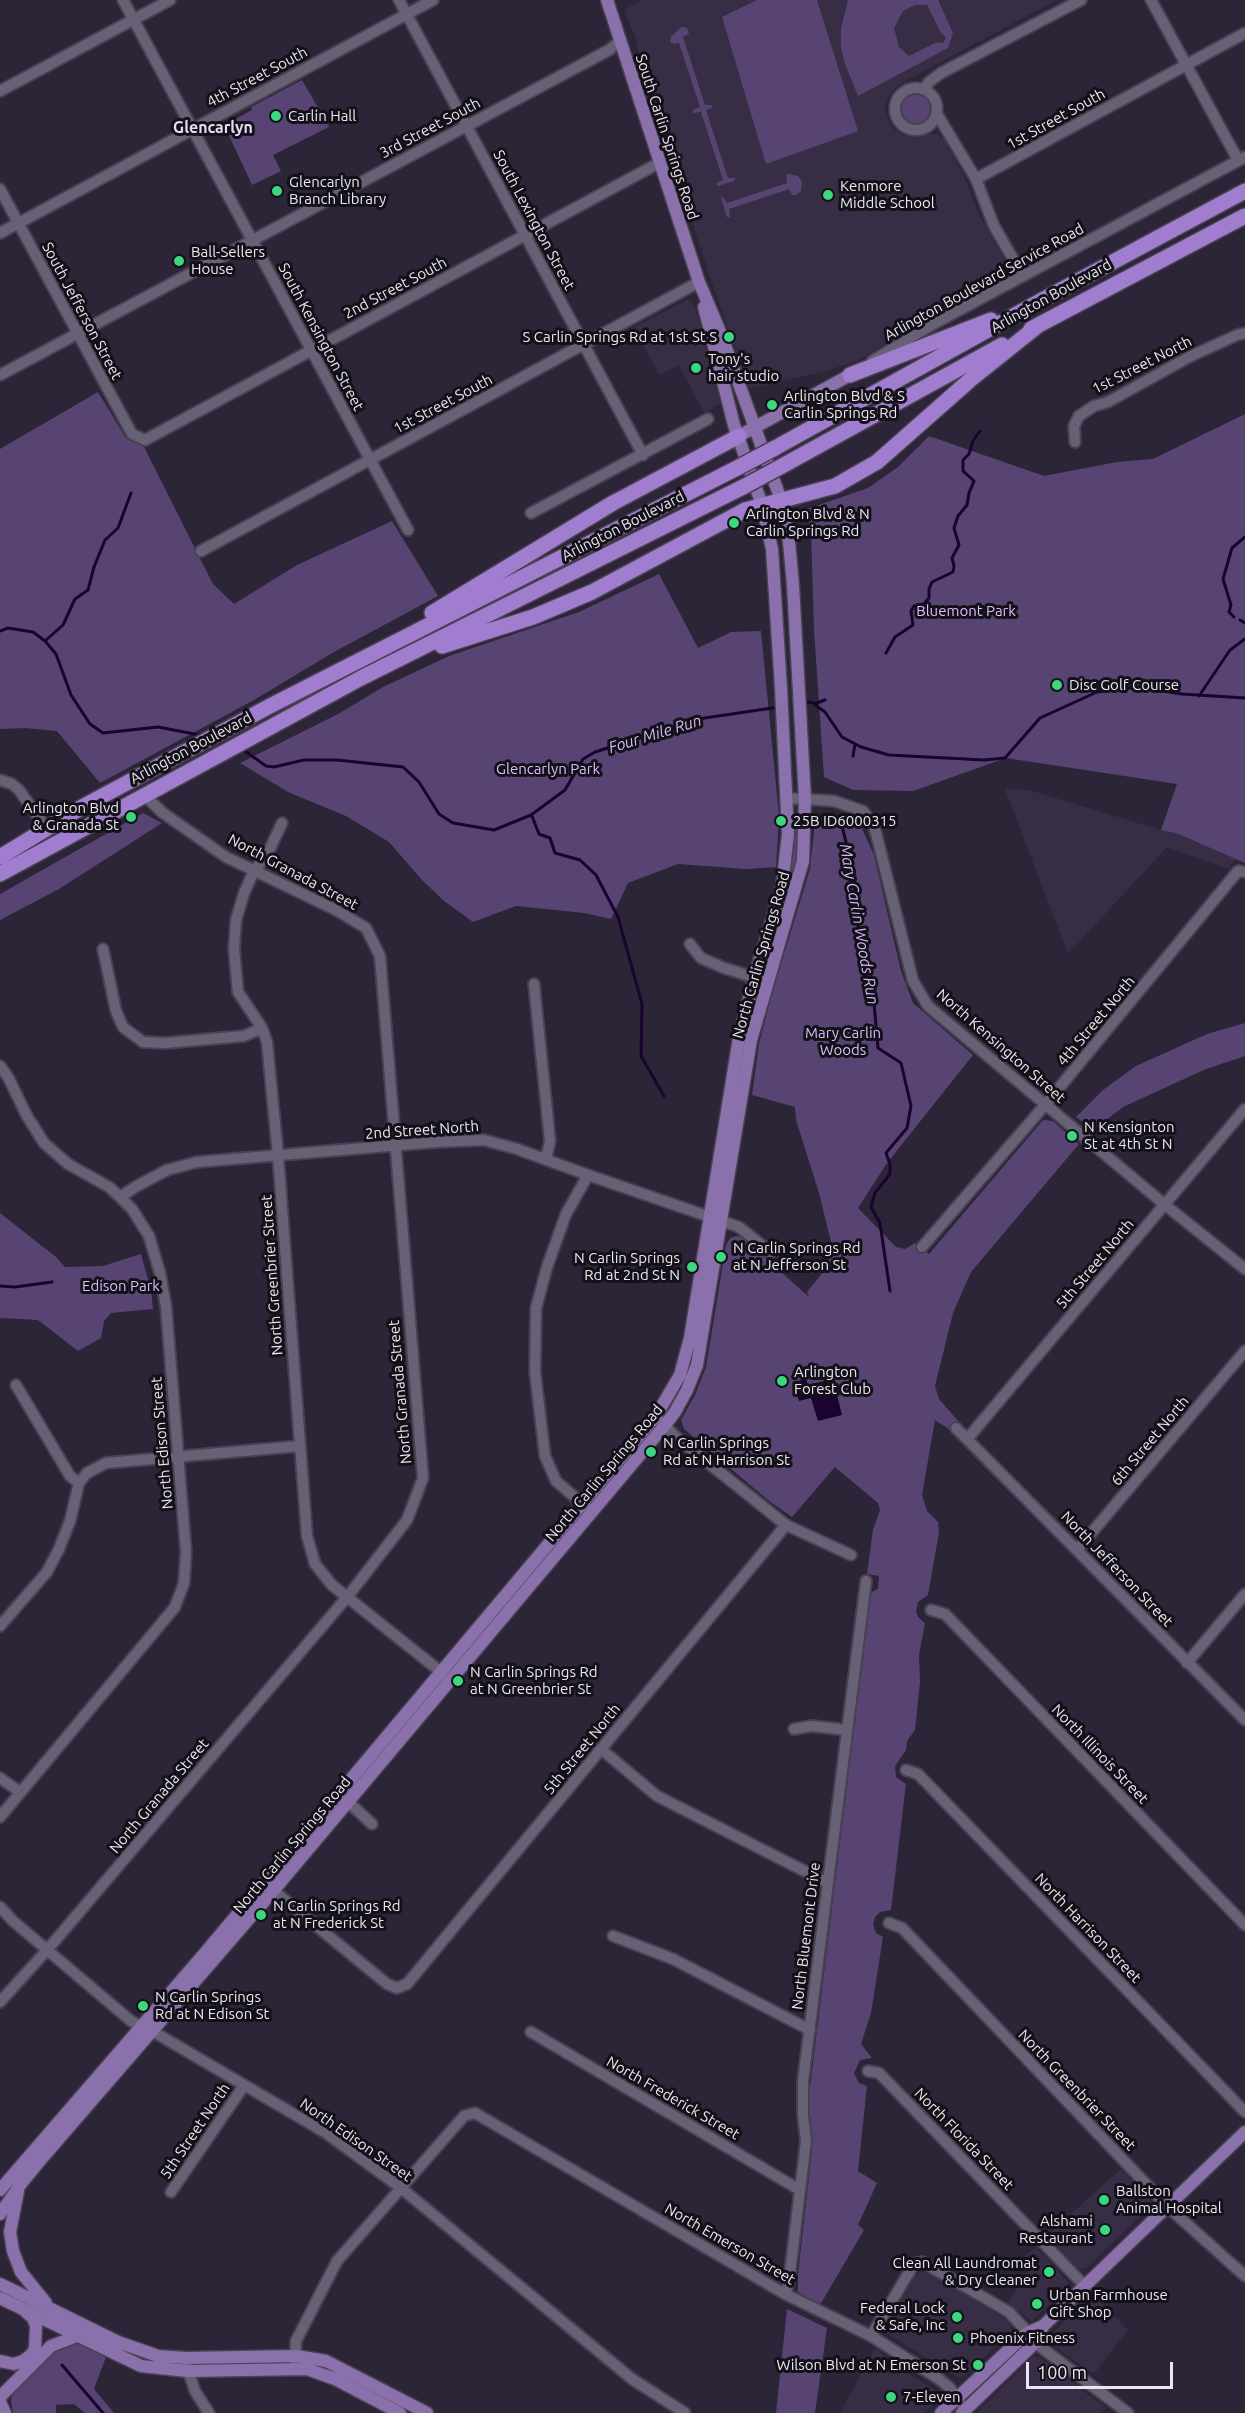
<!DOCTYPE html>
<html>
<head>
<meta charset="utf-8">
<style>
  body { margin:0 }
  #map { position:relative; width:1245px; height:2413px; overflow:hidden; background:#2c2537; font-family:Ubuntu,sans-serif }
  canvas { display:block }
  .scale { position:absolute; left:1026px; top:2362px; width:147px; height:27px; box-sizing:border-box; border:3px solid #ebe6f2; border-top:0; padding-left:8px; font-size:18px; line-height:21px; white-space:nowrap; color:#ebe6f2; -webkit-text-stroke:4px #131018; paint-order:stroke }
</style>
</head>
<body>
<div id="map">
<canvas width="1245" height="2413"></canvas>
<div class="scale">100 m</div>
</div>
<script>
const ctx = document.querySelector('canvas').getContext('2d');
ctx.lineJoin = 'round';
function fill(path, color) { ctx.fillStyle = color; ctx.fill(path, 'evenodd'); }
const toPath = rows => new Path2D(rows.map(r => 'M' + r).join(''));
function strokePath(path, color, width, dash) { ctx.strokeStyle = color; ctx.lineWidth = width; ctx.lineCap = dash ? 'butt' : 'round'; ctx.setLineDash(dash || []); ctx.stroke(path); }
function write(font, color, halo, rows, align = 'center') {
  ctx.font = font + ' Ubuntu,sans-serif'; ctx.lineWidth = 6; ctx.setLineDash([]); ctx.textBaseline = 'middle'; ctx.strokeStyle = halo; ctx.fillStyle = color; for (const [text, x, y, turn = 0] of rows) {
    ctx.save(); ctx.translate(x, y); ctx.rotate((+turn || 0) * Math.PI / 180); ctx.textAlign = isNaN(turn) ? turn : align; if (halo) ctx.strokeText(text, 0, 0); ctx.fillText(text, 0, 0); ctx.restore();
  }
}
fill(toPath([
  [642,0,1057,0,905,81,895,88,888,97,885,107,888,120,894,129,905,136,918,137,928,134,937,134,944,139,963,174,980,217,1013,274,934,314,857,361,823,372,749,388,709,275,638,51,637,41,624,10],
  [689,299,695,306,721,403,704,413,679,365,659,375,634,327],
  [1005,789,1029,790,1161,830,1174,832,1236,859,1228,869,1167,847,1068,954],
  [1121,2169,1151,2199,1152,2205,1090,2265,1084,2269,1076,2268,1046,2236],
  [1036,2247,1069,2283,1061,2294,1031,2321,1008,2303,1027,2271,1017,2264],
  [921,2271,930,2273,1008,2321,1013,2331,962,2377,958,2377,947,2371,885,2332,885,2326,915,2276],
  [1092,2294,1128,2330,1094,2374,1064,2354,1050,2343,1049,2337],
  [875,2349,893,2360,903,2370,935,2390,938,2394,937,2401,925,2413,840,2413],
  [1034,2356,1041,2358,1106,2408,1101,2413,976,2413]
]), '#372d45');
fill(toPath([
  [757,0,817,0,858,131,766,164,722,17],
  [848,0,938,0,953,33,948,48,858,96,845,64,841,48,841,28],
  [915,5,927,5,940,31,946,38,943,43,937,42,909,56,899,47,894,28,903,11],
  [681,27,687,28,689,34,683,37,705,105,712,105,712,108,706,110,728,178,735,178,734,181,718,186,716,183,723,180,701,112,693,113,693,110,700,107,679,43,674,44,670,42,671,37],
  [302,80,329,127,273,155,281,171,252,185,224,125,252,110,251,107],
  '898 109a16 16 0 1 1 32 0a16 16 0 1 1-32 0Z',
  [789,174,798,176,802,182,801,191,796,195,792,195,789,189,729,209,730,217,727,217,721,198,722,196,727,203,787,183,786,175],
  [98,392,126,438,144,447,213,584,234,604,297,565,392,521,438,596,334,652,254,700,100,783,57,731,25,728,0,729,0,449],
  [1245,414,1245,863,1176,833,1161,830,1177,784,1006,758,913,791,853,790,824,777,814,630,811,529,804,510,868,488,898,467,929,436,1044,476,1117,462,1153,459],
  [659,574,698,648,731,632,761,631,779,816,776,867,746,869,678,864,628,883,611,919,584,913,516,906,473,922,444,901,422,880,389,842,346,816,288,792,240,763,340,713,383,687,449,656,579,612],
  [143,813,162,823,59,889,0,920,0,894],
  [797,815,801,818,800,844,794,875,781,919,779,918,788,882,793,851,793,818],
  [824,816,845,816,858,820,874,855,901,971,913,1003,973,1055,887,1163,858,1208,896,1247,905,1249,915,1243,929,1254,1043,1120,1053,1121,1079,1144,971,1272,953,1313,935,1386,939,1399,959,1422,950,1430,935,1420,922,1495,927,1511,938,1522,939,1532,928,1595,918,1602,916,1611,918,1617,925,1623,919,1655,920,1682,915,1730,907,1741,906,1750,895,1766,896,1777,906,1784,891,1910,880,1912,875,1917,873,1925,876,1933,883,1937,871,2013,861,2044,872,2058,860,2060,854,2073,859,2083,867,2086,858,2171,877,2183,858,2225,864,2230,820,2305,798,2292,798,2274,812,2150,809,2096,870,1596,872,1592,878,1589,879,1576,867,1574,873,1530,880,1510,878,1503,835,1467,792,1517,769,1501,684,1429,681,1420,695,1395,706,1367,726,1245,730,1238,737,1236,743,1238,809,1297,807,1292,828,1266,832,1246,819,1193,796,1120,795,1107,752,1095,759,1044,770,1000,810,869,815,822],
  [1245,1023,1245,1056,1206,1069,1123,1107,1093,1130,1076,1117,1103,1090,1136,1066,1207,1034],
  [0,1213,56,1257,65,1267,103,1266,141,1254,151,1290,153,1309,111,1313,104,1321,101,1338,78,1351,38,1320,0,1318],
  [787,2309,827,2328,815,2413,776,2413],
  [71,2343,78,2343,106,2357,94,2389,114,2413,85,2413,74,2404,56,2405,56,2413,13,2413,11,2400,13,2392,53,2348]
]), '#584472');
fill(toPath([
  [806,1379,808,1385,833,1379,842,1415,818,1421,811,1398,799,1401,794,1382]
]), '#1b0331');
strokePath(toPath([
  [1234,617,1229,612,1231,605,1223,579,1232,548,1245,537],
  [1240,620,1245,623],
  [0,631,8,628,33,632,45,641,56,654,71,695,90,724,103,733,158,727,205,736],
  [45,641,63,625,75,599,88,590,94,567,105,540,118,528,131,493],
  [886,653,895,637,913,625,911,611,914,606,924,604,929,598,929,589,932,582,953,572,954,566,952,558,959,545,954,528,958,516,967,505,969,493,974,481,963,471,963,460,969,454,973,441,980,431],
  [1199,696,1230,650,1245,639],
  [804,703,811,702,825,712,842,737,861,747,889,755,984,760,1005,758,1040,718,1097,692,1137,687,1182,694,1245,698],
  [814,704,825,700],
  [242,749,266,766,274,767,304,760,337,760,403,767,419,782,439,814,453,823,494,830,531,815,565,790,583,759,595,752,698,719,779,707],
  [853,756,855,744],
  [843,815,842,826,848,850,855,892,860,945,865,973,873,992,878,1048,901,1063,911,1106,907,1128,886,1153,890,1164,890,1174,875,1193,871,1207,880,1223,890,1291],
  [532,816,539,834,550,838,555,853,580,860,596,875,618,917,642,1004,641,1056,664,1096],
  [0,1286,15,1287,52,1282],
  [62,2365,103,2413]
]), '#1b0331', 3);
const minor = toPath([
  [123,0,408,530],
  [399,0,643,455],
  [1151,0,1238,160],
  '895 109a21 21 0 1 1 42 0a21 21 0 1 1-42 0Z',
  [924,90,929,82,941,73,1081,0],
  [0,91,170,0],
  [937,114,976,179],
  [0,189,132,434,145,440,659,163],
  [0,233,433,0],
  [1023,276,994,226,976,179,1245,33],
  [872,361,935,323,1245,157],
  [0,375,609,50,620,41],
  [1075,442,1074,426,1079,416,1094,406,1108,402,1189,357,1237,335,1245,333],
  [531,513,708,419],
  [201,551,699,282],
  [0,780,12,784,19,790,46,828],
  [787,798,834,801,863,811,873,824,876,833,913,981,928,1006,1164,1204,1245,1269],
  [282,823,267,855,254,871,244,893,236,920,234,949,238,992,262,1028,267,1042,278,1155,307,1536,315,1564,332,1585,446,1676],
  [690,944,701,958,724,968,766,981],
  [103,949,116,1011,123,1027,143,1042,165,1043,244,1036,262,1028],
  [534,984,550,1141,546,1159],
  [0,1066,8,1077,27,1116,44,1143,68,1164,109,1187,120,1197,132,1209,149,1236,160,1273,166,1306,186,1552,184,1583,175,1607,0,1817],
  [588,1175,566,1214,547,1267,536,1308,535,1372,545,1456,556,1481,592,1512],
  [120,1197,137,1186,167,1170,197,1162,436,1142,484,1140,517,1149,588,1175,739,1227,770,1252],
  [922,1247,1045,1105,1238,871,1245,872],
  [16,1385,70,1476,79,1483],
  [659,1420,676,1437,786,1525,851,1555],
  [956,1428,1245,1720],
  [968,1438,1245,1109],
  [1077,1550,1245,1351],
  [931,1610,945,1614,1245,1925],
  [0,1626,47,1572,59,1549,70,1521,79,1483,87,1473,106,1463,300,1446],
  [1187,1663,1245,1594],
  [794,1729,812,1726,847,1730],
  [601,1749,657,1796,828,1883],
  [906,1770,918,1774,1245,2112],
  [0,1778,20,1792],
  [344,1798,372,1824],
  [268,1886,387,1984,397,1988,407,1984,786,1525],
  [0,1907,13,1921,131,2021,159,2035,326,2133,401,2188,632,2379,685,2413],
  [889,1923,902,1928,1168,2207,1245,2276],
  [613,1936,673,1959,810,2030],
  [0,2002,48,1949,348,1596,407,1520,423,1478,380,956,366,928,336,910,226,857,163,813,144,795],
  [531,2032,800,2190],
  [868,2071,879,2073,1085,2286],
  [171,2192,243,2087],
  [785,2294,789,2281,806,2141,803,2115,803,2081,866,1581],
  [871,2336,914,2264,922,2262,1009,2312,1042,2348,1128,2413],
  [186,2364,195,2391,209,2413],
  [295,2365,296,2341,337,2261,464,2116,475,2113,785,2294,871,2336,939,2379,950,2388,965,2410]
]);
const major = toPath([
  [739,436,850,375],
  [0,2190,205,1953,656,1416,680,1375,690,1338,739,1038,754,978,782,887,788,834,781,688,772,549,762,505,734,425,704,307],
  [18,2191,10,2232,13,2251,21,2272,46,2303],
  [0,2214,20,2185,43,2157,273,1891,665,1425,675,1412,687,1390,697,1365,751,1040,803,861,805,799,793,585,789,542,781,500,721,334,699,282,607,0],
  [0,2284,118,2342,158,2356,186,2358,297,2356,326,2361,427,2413],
  [0,2298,141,2366,187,2371,307,2369,335,2379,400,2413],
  [0,2361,14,2364,23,2361,31,2355,35,2349,36,2326,33,2318,26,2312],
  [0,2397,51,2346,77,2336],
  [0,2402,5,2413],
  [941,2413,1027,2333,1043,2326],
  [962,2413,1036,2342,1043,2326,1245,2132]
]);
const highway = toPath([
  [1031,329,1245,216],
  [850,375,991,320],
  [775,448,1042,300,1245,191],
  [782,466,1002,345],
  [432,613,613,503,739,436],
  [442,646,533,617,592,592,745,510,835,486,877,462,970,380,1040,324],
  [0,857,82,807,270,706,739,467],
  [0,874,361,678,745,486]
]);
strokePath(minor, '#484151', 14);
strokePath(major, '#484151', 15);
strokePath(highway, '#484151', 18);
strokePath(minor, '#686075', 10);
strokePath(major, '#8a71ab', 12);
strokePath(highway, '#a17dcf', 15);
const highwayBridge = toPath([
  [739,467,775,448],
  [745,486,782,466]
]);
strokePath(highwayBridge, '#484151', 18, []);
strokePath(highwayBridge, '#a17dcf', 15);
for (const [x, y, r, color] of [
  [276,116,6,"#3cd77e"],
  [277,191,6,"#3cd77e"],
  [828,195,6,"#3cd77e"],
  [179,261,6,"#3cd77e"],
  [729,337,6,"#3cd77e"],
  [696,368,6,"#3cd77e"],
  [772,405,6,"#3cd77e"],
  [734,523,6,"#3cd77e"],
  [1057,685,6,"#3cd77e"],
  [131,817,6,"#3cd77e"],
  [781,821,6,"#3cd77e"],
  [1072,1136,6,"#3cd77e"],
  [721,1257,6,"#3cd77e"],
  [692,1267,6,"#3cd77e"],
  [782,1381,6,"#3cd77e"],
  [651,1452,6,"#3cd77e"],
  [458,1681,6,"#3cd77e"],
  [261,1915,6,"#3cd77e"],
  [143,2006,6,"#3cd77e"],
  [1104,2200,6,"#3cd77e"],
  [1105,2230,6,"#3cd77e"],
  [1049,2272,6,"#3cd77e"],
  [1037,2304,6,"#3cd77e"],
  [957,2317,6,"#3cd77e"],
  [958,2338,6,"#3cd77e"],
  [978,2365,6,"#3cd77e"],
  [891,2397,6,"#3cd77e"]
]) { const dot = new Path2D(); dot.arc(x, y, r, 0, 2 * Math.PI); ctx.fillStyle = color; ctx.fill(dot); strokePath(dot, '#131018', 2); }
write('15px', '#ebe6f2', '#131018', [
  ["4th Street South",257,77,-28],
  ["1st Street South",1056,119,-29],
  ["3rd Street South",430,128,-28],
  ["South Carlin Springs Road",667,137,72],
  ["South Lexington Street",534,220,62],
  ["Arlington Boulevard Service Road",984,282,-29],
  ["2nd Street South",395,288,-28],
  ["Arlington Boulevard",1051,296,-29],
  ["South Jefferson Street",82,311,62],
  ["South Kensington Street",321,337,62],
  ["1st Street North",1142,365,-27],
  ["1st Street South",443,404,-28],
  ["Arlington Boulevard",623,526,-27],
  ["Arlington Boulevard",191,748,-28],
  ["North Granada Street",293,872,28],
  ["North Carlin Springs Road",761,955,-74],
  ["4th Street North",1096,1021,-50],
  ["North Kensington Street",1001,1046,41],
  ["2nd Street North",422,1130,-4],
  ["5th Street North",1095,1264,-50],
  ["North Greenbrier Street",272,1275,-94],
  ["North Granada Street",400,1392,-95],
  ["6th Street North",1150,1441,-50],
  ["North Edison Street",162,1443,-95],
  ["North Carlin Springs Road",604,1473,-50],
  ["North Jefferson Street",1117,1569,46],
  ["5th Street North",582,1749,-51],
  ["North Illinois Street",1100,1754,46],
  ["North Granada Street",159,1796,-50],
  ["North Carlin Springs Road",292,1845,-50],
  ["North Harrison Street",1088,1928,46],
  ["North Bluemont Drive",806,1936,-83],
  ["North Greenbrier Street",1077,2090,46],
  ["North Frederick Street",673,2098,30],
  ["5th Street North",195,2131,-56],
  ["North Florida Street",964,2139,46],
  ["North Edison Street",356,2140,35],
  ["North Emerson Street",730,2244,30]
]);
write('15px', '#ebe6f2', '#131018', [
  ["Carlin Hall",288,116],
  ["Glencarlyn",289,182],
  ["Branch Library",289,199],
  ["Kenmore",840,186],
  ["Middle School",840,203],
  ["Ball-Sellers",191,252],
  ["House",191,269],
  ["S Carlin Springs Rd at 1st St S",717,337,"right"],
  ["Tony's",708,359],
  ["hair studio",708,376],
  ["Arlington Blvd & S",784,396],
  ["Carlin Springs Rd",784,413],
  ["Arlington Blvd & N",746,514],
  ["Carlin Springs Rd",746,531],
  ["Disc Golf Course",1069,685],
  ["Arlington Blvd",119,808,"right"],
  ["& Granada St",119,825,"right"],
  ["25B ID6000315",793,821],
  ["N Kensignton",1084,1127],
  ["St at 4th St N",1084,1144],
  ["N Carlin Springs Rd",733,1248],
  ["at N Jefferson St",733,1265],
  ["N Carlin Springs",680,1258,"right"],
  ["Rd at 2nd St N",680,1275,"right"],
  ["Arlington",794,1372],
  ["Forest Club",794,1389],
  ["N Carlin Springs",663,1443],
  ["Rd at N Harrison St",663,1460],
  ["N Carlin Springs Rd",470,1672],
  ["at N Greenbrier St",470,1689],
  ["N Carlin Springs Rd",273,1906],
  ["at N Frederick St",273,1923],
  ["N Carlin Springs",155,1997],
  ["Rd at N Edison St",155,2014],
  ["Ballston",1116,2191],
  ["Animal Hospital",1116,2208],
  ["Alshami",1093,2221,"right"],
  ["Restaurant",1093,2238,"right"],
  ["Clean All Laundromat",1037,2263,"right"],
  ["& Dry Cleaner",1037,2280,"right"],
  ["Urban Farmhouse",1049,2295],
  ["Gift Shop",1049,2312],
  ["Federal Lock",945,2308,"right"],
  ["& Safe, Inc",945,2325,"right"],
  ["Phoenix Fitness",970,2338],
  ["Wilson Blvd at N Emerson St",966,2365,"right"],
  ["7-Eleven",903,2397]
], 'left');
write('15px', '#d9beff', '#131018', [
  ["Bluemont Park",966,611],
  ["Glencarlyn Park",548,769],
  ["Mary Carlin",843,1033],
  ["Woods",843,1050],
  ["Edison Park",121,1286]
]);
write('bold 16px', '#e5dcf5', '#131018', [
  ["Glencarlyn",213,128]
]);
write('italic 16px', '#d3b9f9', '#131018', [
  ["Four Mile Run",655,734,-17],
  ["Mary Carlin Woods Run",859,924,80]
]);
</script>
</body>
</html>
